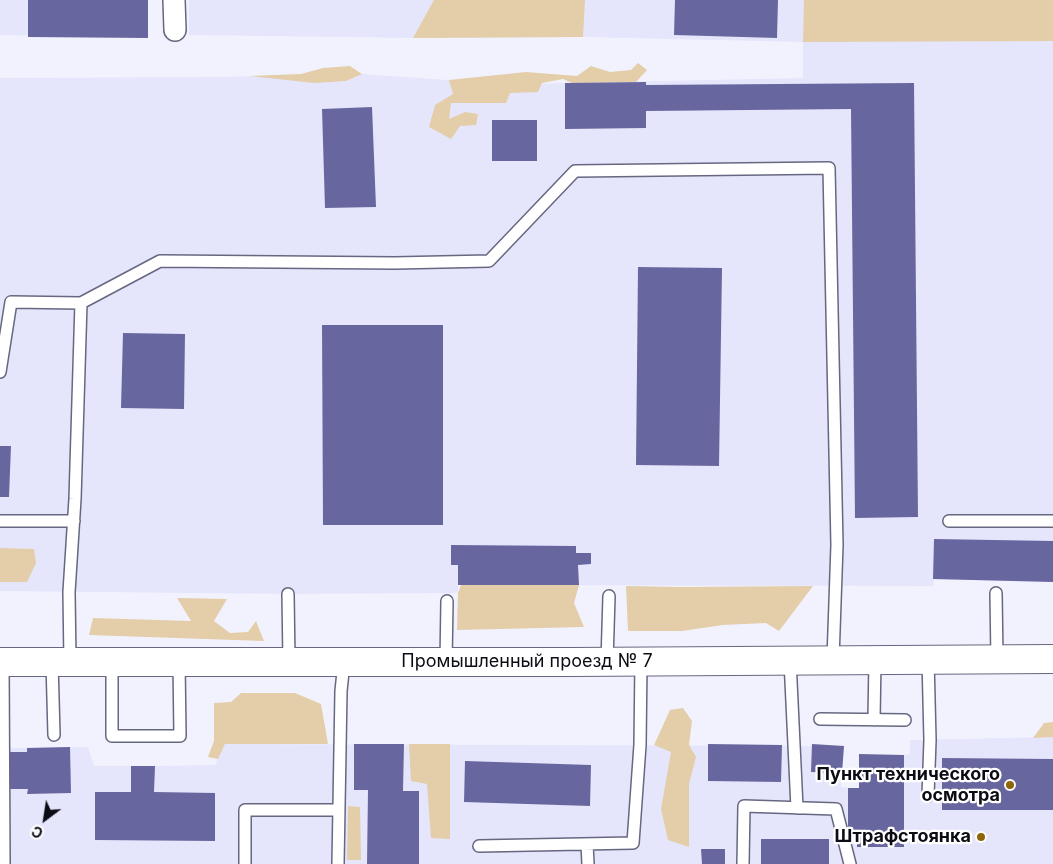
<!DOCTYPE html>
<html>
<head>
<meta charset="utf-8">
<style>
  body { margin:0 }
  #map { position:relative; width:1053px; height:864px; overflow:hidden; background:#f2f2fe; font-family:Inter,sans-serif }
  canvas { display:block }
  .north { position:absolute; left:20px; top:794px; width:50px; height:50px; -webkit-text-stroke:4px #fff; paint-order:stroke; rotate:211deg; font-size:14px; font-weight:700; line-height:20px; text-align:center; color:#0c0c15 }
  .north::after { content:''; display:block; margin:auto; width:18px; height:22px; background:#0c0c15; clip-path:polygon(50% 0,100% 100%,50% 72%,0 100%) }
</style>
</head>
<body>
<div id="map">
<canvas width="1053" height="864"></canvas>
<div class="north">С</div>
</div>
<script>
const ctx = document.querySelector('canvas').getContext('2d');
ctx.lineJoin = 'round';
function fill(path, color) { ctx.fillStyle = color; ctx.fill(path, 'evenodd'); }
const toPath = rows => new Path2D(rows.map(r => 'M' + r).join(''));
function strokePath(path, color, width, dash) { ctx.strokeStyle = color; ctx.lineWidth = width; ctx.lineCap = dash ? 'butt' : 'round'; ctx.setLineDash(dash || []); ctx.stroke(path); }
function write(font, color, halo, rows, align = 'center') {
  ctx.font = font + ' Inter,sans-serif'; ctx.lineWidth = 4.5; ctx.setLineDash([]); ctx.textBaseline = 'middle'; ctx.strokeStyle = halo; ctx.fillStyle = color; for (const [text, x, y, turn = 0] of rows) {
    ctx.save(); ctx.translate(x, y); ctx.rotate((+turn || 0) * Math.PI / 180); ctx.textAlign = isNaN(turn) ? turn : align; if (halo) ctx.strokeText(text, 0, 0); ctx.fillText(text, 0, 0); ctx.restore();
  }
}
fill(toPath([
  [0,0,148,0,148,38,0,35],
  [189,0,1053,0,1053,582,934,579,933,586,458,585,458,593,288,594,0,591,0,78,223,77,348,73,448,80,471,85,803,78,803,42,583,37,413,38,189,35],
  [1053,737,1053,864,0,864,0,748,88,747,94,766,155,766,215,765,225,744,844,746,841,787,848,788,848,829,857,830,857,847,903,847,904,755,910,754,910,740]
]), '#e5e6fb');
fill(toPath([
  [434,0,585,0,583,37,413,38],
  [804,0,1053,0,1053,41,803,42],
  [638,63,647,70,636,82,572,83,563,79,542,83,538,92,510,93,506,103,451,103,449,119,465,112,478,114,476,125,460,126,451,139,429,127,435,105,453,94,449,80,526,72,577,76,591,66,610,72,631,70],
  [350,66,362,74,346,81,314,83,250,76,301,74,323,68],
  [0,548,34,549,36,563,27,582,0,582],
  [461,585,579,585,574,603,584,627,457,630,458,593],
  [626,586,680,587,813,586,779,631,766,623,723,625,682,631,628,631],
  [177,598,227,599,214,621,230,633,248,632,256,621,264,641,89,635,93,618,191,621],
  [241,693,295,693,321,704,328,744,225,744,218,759,208,757,214,741,214,703,231,702],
  [683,708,692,721,689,745,696,757,689,784,689,847,668,840,661,809,671,752,654,745,670,710],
  [1053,722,1053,737,1033,738,1044,723],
  [409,744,450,744,450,839,431,838,427,784,411,781],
  [348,806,360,807,361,860,347,860]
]), '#e4cda9');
fill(toPath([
  [28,0,148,0,148,38,28,37],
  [675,0,778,0,777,38,674,35],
  [646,82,646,85,914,83,918,517,855,518,851,109,646,111,646,128,565,129,565,83],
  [372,107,376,207,325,208,322,109],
  [492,120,537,120,537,161,492,161],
  [638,267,722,268,719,466,636,465],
  [322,325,443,325,443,525,323,525],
  [123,333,185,334,184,409,121,408],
  [0,446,11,446,9,497,0,497],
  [934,539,1053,541,1053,582,933,579],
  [451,545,576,546,576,553,591,553,591,564,578,565,579,585,458,585,458,565,451,565],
  [354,744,404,744,403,791,419,791,419,864,367,864,368,790,354,790],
  [708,744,782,745,781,782,708,781],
  [812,744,844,746,842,773,811,772],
  [70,747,71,793,27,794,28,789,0,789,0,752,27,752,27,748],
  [859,754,904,755,904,847,857,847,857,830,848,830,848,788,859,788],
  [942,758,1053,759,1053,810,942,810],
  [465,761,591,765,590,806,464,802],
  [131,766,155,766,154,792,215,793,215,841,95,840,95,792,131,792],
  [761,839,829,839,829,864,761,864],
  [701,849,725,849,725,864,702,864]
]), '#68669e');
const service = toPath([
  [0,372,11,302,81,303,160,261,395,263,489,261,575,171,829,168,837,545,833,659],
  [0,521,74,521],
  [949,521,1053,521],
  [996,593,997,659],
  [288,594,289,662],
  [790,660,797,808],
  [3,662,4,864],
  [52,662,54,735],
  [70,662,69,592,75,499,81,303],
  [112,662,112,736,180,736,179,662],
  [446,662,447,601],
  [607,662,609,596],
  [820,719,905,720],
  [874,720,875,659],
  [928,796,930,740,928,659],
  [587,844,588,864],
  [479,846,633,843,640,745,641,662],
  [245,864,245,810,337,810],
  [338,864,341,691,344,662],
  [743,864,744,806,836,809,850,864]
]);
const minor = toPath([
  [174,0,175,30]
]);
const tertiary = toPath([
  [0,662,572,662,1053,659]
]);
strokePath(service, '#666780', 14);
strokePath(minor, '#666780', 24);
strokePath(tertiary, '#666780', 30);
strokePath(service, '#fff', 11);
strokePath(minor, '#fff', 21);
strokePath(tertiary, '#fff', 28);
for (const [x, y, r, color] of [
  [1010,785,5,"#8f650b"],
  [981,837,5,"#8f650b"]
]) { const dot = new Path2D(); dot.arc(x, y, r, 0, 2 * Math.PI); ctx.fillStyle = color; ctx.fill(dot); strokePath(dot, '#fff', 2); }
write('18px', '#0c0c15', '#fff', [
  ["Промышленный проезд № 7",527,662]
]);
write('bold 18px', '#0c0c15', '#fff', [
  ["Пункт технического",1000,775],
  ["осмотра",1000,796],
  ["Штрафстоянка",971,837]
], 'right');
</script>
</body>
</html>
